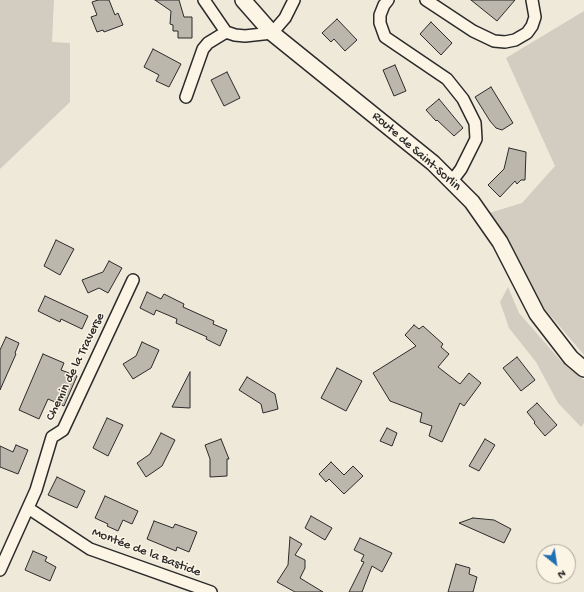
<!DOCTYPE html>
<html>
<head>
<meta charset="utf-8">
<style>
  body { margin:0 }
  #map { position:relative; width:584px; height:592px; overflow:hidden; background:#efe9da; font-family:"Gochi Hand",sans-serif }
  canvas { display:block }
  .north { position:absolute; left:536px; top:544px; width:40px; height:40px; box-sizing:border-box; background:#fcf5e5; border:1px solid #a8a49b; border-radius:50%; rotate:150deg; font-size:11px; font-weight:700; line-height:16px; text-align:center; color:#2b2b2b }
  .north::after { content:''; display:block; margin:auto; width:14px; height:18px; background:#1f6fb2; clip-path:polygon(50% 0,100% 100%,50% 72%,0 100%) }
</style>
</head>
<body>
<div id="map">
<canvas width="584" height="592"></canvas>
<div class="north">N</div>
</div>
<script>
const ctx = document.querySelector('canvas').getContext('2d');
ctx.lineJoin = 'round';
function fill(path, color) { ctx.fillStyle = color; ctx.fill(path, 'evenodd'); }
const toPath = rows => new Path2D(rows.map(r => 'M' + r).join(''));
function strokePath(path, color, width, dash) { ctx.strokeStyle = color; ctx.lineWidth = width; ctx.lineCap = dash ? 'butt' : 'round'; ctx.setLineDash(dash || []); ctx.stroke(path); }
function write(font, color, halo, rows, align = 'center') {
  ctx.font = font + ' "Gochi Hand",sans-serif'; ctx.lineWidth = 3; ctx.setLineDash([]); ctx.textBaseline = 'middle'; ctx.strokeStyle = halo; ctx.fillStyle = color; for (const [text, x, y, turn = 0] of rows) {
    ctx.save(); ctx.translate(x, y); ctx.rotate((+turn || 0) * Math.PI / 180); ctx.textAlign = isNaN(turn) ? turn : align; if (halo) ctx.strokeText(text, 0, 0); ctx.fillText(text, 0, 0); ctx.restore();
  }
}
fill(toPath([
  [0,0,54,0,52,42,70,43,70,102,0,169],
  [584,11,584,355,533,295,489,213,522,203,555,166,506,58],
  [508,287,519,313,561,361,584,380,584,423,581,427,558,403,536,362,509,328,500,302]
]), '#d2cdc0');
const building = toPath([
  [98,0,109,0,115,15,118,13,123,25,104,32,103,30,97,32,91,17,97,15,92,2,98,0],
  [155,0,179,0,184,17,192,17,192,38,178,38,178,31,173,31,173,25,170,24,171,11,155,0],
  [471,0,515,0,497,21,471,0],
  [337,19,357,40,345,51,334,39,331,42,322,33,337,19],
  [431,22,452,43,441,55,420,34,431,22],
  [153,49,181,64,169,87,156,81,159,75,144,67,153,49],
  [395,65,406,91,394,96,383,70,395,65],
  [227,72,240,98,224,106,211,80,227,72],
  [491,87,513,123,502,130,496,128,490,121,475,97,491,87],
  [439,99,463,128,454,136,437,120,436,121,426,110,439,99],
  [509,148,526,152,525,180,521,180,517,184,515,181,500,197,488,185,504,169,509,148],
  [56,240,74,249,60,275,44,266,56,240],
  [109,261,122,268,108,293,99,288,88,293,82,280,103,272,109,261],
  [147,292,161,299,164,294,184,304,183,307,214,321,213,324,227,330,220,346,206,339,207,337,176,323,177,319,156,310,154,315,140,308,147,292],
  [45,296,88,316,82,329,61,319,60,322,38,311,45,296],
  [414,325,419,329,423,326,443,344,441,347,449,354,438,367,460,384,469,373,481,383,464,406,460,403,442,442,429,436,432,426,420,422,422,413,390,401,373,373,416,346,405,335,414,325],
  [6,337,19,343,15,353,16,354,0,390,0,350,6,337],
  [142,342,159,350,151,368,133,379,123,364,136,356,142,342],
  [43,354,64,363,61,370,77,376,64,406,48,399,39,419,19,410,43,354],
  [517,357,535,380,521,391,503,368,517,357],
  [337,368,362,381,346,411,321,398,337,368],
  [190,372,190,408,172,407,190,372],
  [247,377,275,394,278,409,263,413,261,404,239,390,247,377],
  [537,403,557,425,545,436,534,423,535,422,527,412,537,403],
  [107,418,123,425,108,456,93,448,107,418],
  [387,428,397,433,392,446,380,441,387,428],
  [161,433,175,440,162,466,146,477,137,463,150,454,161,433],
  [221,439,229,459,227,459,227,476,210,477,210,459,205,445,221,439],
  [485,439,495,445,479,471,469,466,485,439],
  [16,445,28,450,18,474,0,467,0,446,13,452,16,445],
  [331,462,344,475,353,466,363,476,344,494,329,479,326,482,319,474,331,462],
  [57,477,85,491,77,508,48,495,57,477],
  [105,496,138,511,132,524,123,520,118,531,107,526,108,524,95,518,105,496],
  [311,516,332,528,325,540,305,528,311,516],
  [473,518,494,520,511,529,504,543,459,523,473,518],
  [154,521,173,528,175,524,197,532,189,552,177,547,176,551,147,539,154,521],
  [290,537,302,544,295,555,305,560,305,568,300,578,323,592,295,592,277,582,288,565,290,537],
  [360,538,392,553,382,572,372,566,362,592,349,592,364,562,361,561,364,555,354,550,360,538],
  [33,551,47,557,45,561,56,567,50,581,25,570,33,551],
  [456,564,470,568,469,574,477,577,473,592,448,592,456,564]
]);
fill(building, '#bcb7ac');
strokePath(building, '#2b2b2b', 1);
const street = toPath([
  [204,0,226,32],
  [388,0,384,5,380,15,380,23,385,37,447,79,463,99,475,123,476,139,461,169,452,181],
  [426,0,473,31,494,41,505,42,515,40,527,33,532,26,535,17,532,0],
  [186,97,203,49,208,43,226,32,235,35,245,36,272,33,285,18,294,0],
  [28,508,90,549,211,592],
  [0,570,36,490,52,437,63,430,133,280]
]);
const secondary = toPath([
  [243,0,272,33,433,163,472,202,500,242,537,314,571,358,584,369]
]);
strokePath(street, '#2b2b2b', 14);
strokePath(secondary, '#2b2b2b', 18);
strokePath(street, '#fcf5e5', 11);
strokePath(secondary, '#fcf5e5', 15);
write('13px', '#2b2b2b', '#fcf5e5', [
  ["Route de Saint-Sorlin",416,152,41],
  ["Chemin de la Traverse",76,367,-64],
  ["Montée de la Bastide",146,553,21]
]);
</script>
</body>
</html>
